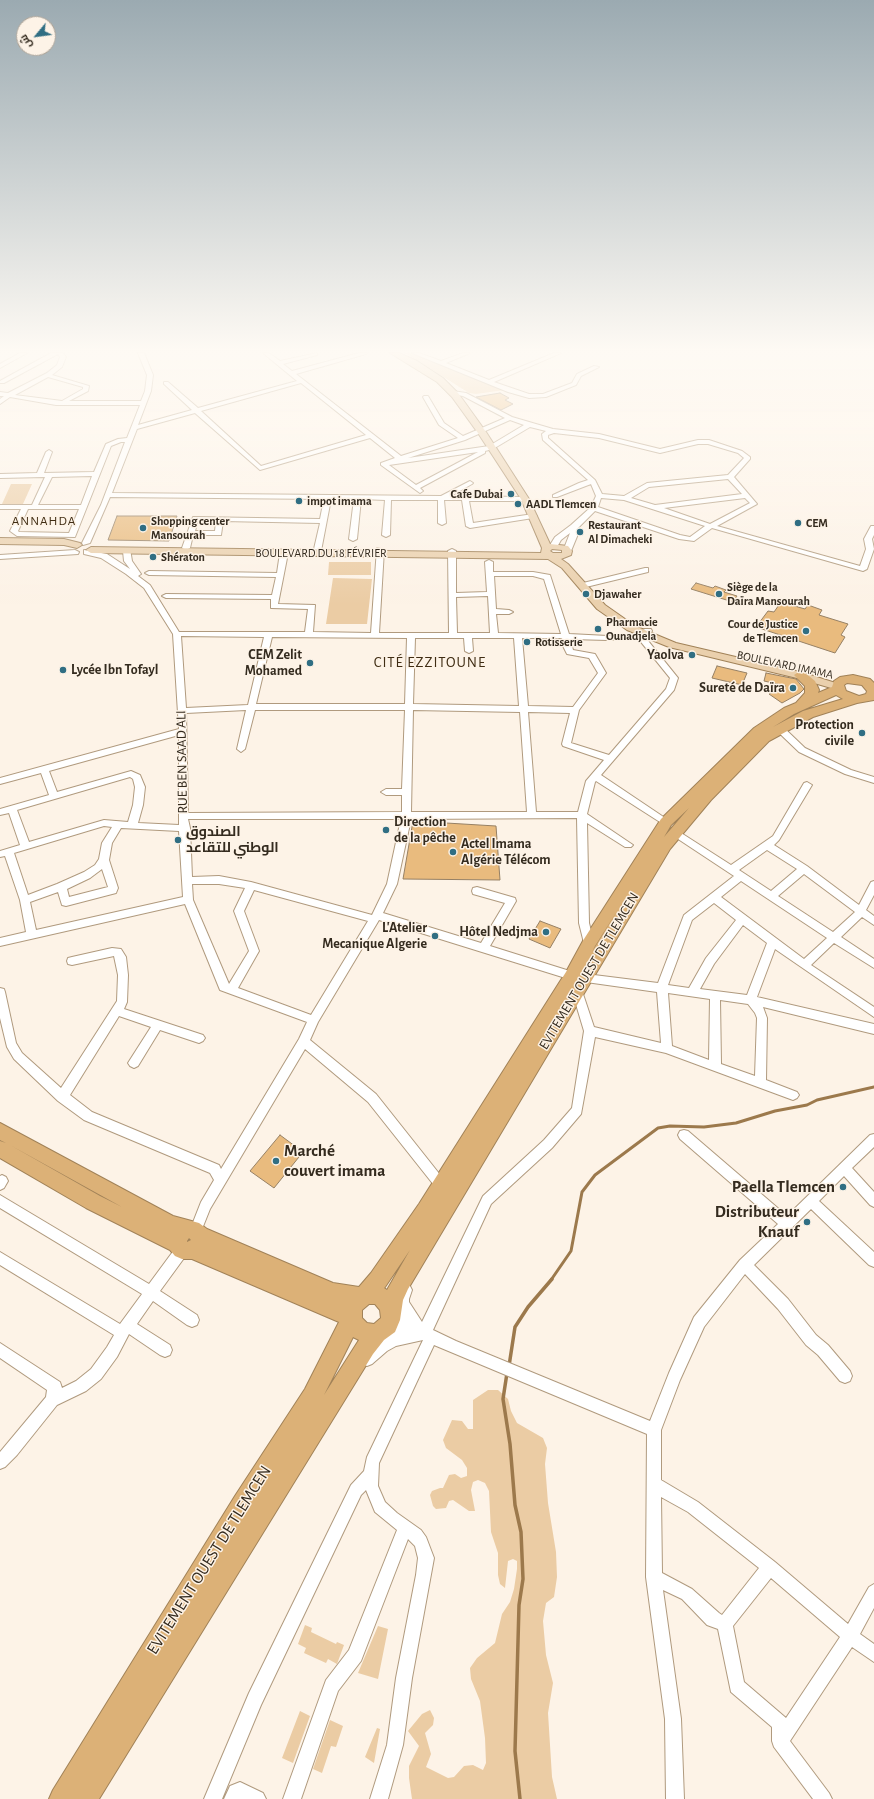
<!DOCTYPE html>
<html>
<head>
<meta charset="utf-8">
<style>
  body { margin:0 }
  #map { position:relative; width:874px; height:1799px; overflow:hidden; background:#fdf3e7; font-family:"Alegreya Sans",Cairo,sans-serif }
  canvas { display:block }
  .north { position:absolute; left:16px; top:16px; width:40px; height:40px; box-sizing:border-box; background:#fdf3e7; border:1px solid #ada397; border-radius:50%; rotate:241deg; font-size:11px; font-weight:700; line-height:16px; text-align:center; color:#342b1f }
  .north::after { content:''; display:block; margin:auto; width:14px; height:18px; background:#306e83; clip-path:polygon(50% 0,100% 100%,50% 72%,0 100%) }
</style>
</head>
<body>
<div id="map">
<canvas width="874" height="1799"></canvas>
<div class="north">ش</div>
</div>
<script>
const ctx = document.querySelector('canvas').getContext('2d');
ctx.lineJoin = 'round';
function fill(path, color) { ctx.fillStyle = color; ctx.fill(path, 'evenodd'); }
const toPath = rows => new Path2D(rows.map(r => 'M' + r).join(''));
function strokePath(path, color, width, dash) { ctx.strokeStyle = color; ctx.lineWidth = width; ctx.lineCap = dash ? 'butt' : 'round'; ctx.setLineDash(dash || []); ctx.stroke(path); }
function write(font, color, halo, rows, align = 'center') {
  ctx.font = font + ' "Alegreya Sans",Cairo,sans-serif'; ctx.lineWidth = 3; ctx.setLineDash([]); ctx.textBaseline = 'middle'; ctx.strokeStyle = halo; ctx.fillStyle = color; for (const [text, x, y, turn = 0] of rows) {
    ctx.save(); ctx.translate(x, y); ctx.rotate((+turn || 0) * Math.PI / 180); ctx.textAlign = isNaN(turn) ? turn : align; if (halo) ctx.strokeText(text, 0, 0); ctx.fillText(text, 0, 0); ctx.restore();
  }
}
fill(toPath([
  [405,353,411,353,439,363,505,390,476,394,469,393],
  [11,484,32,484,23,504,2,504],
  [329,562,371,562,371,575,328,575],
  [333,578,372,579,367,624,326,624],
  [488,1390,498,1390,508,1399,511,1411,517,1423,543,1438,547,1448,545,1464,548,1503,556,1552,557,1577,554,1597,546,1603,543,1621,546,1655,553,1683,548,1713,552,1777,557,1799,412,1799,409,1778,409,1766,419,1746,408,1731,422,1714,430,1710,434,1718,433,1725,425,1733,431,1754,426,1767,448,1778,454,1777,464,1766,473,1765,483,1770,486,1763,485,1738,480,1701,471,1679,470,1668,477,1658,495,1643,502,1614,510,1602,514,1589,517,1569,517,1561,513,1559,508,1561,505,1588,500,1584,498,1575,498,1553,491,1532,489,1491,485,1483,478,1480,473,1482,471,1490,475,1511,469,1511,453,1500,449,1501,446,1508,436,1509,433,1506,430,1495,432,1491,440,1488,443,1488,449,1475,455,1474,461,1478,467,1476,467,1468,462,1460,446,1448,443,1440,452,1420,462,1421,468,1429,473,1429,473,1400],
  [305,1625,312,1628,311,1632,336,1644,337,1642,344,1645,337,1664,328,1659,326,1663,304,1653,306,1648,298,1644],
  [378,1626,388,1629,378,1679,358,1673],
  [300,1711,310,1716,293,1763,282,1758],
  [330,1720,343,1726,336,1747,331,1746,322,1773,313,1769],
  [377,1728,380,1729,374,1763,365,1757]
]), '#ebcca4');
strokePath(toPath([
  [551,1280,571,1251,582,1192,595,1175,658,1128,670,1126,704,1127,736,1123,775,1111,807,1105,817,1100,874,1087]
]), '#9c794c', 3);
strokePath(toPath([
  [509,1366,515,1327,528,1307,552,1279],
  [507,1373,503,1399,510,1444,515,1505,521,1532,523,1579,519,1605,515,1751,520,1799]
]), '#9c794c', 3.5);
const building = toPath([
  [500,393,509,398,505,400,513,404,501,410,476,397,500,393],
  [117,516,177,516,169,541,108,540,117,516],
  [696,583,713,588,715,586,726,590,724,592,737,596,733,602,691,589,696,583],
  [781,602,805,609,808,605,822,610,819,615,848,624,841,635,845,637,835,653,756,627,768,611,774,612,781,602],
  [717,666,747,673,742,685,712,678,717,666],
  [766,673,796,679,804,689,800,693,782,703,769,694,786,686,764,681,766,673],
  [413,821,496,826,500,880,403,879,413,821],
  [540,921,561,929,550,948,529,939,540,921],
  [280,1135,303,1152,274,1188,250,1171,280,1135]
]);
fill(building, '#e9bb7e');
strokePath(building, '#968064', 1);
const minor = toPath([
  [20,353,27,353,0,368,0,364,20,353],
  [51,353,63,353,66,357,62,367,52,375,89,386,88,391,69,401,141,401,145,391,147,375,138,353,144,353,153,375,151,391,138,425,192,410,164,384,164,382,168,382,198,408,297,381,263,353,269,353,280,361,317,353,317,355,283,364,292,371,359,353,367,353,366,354,296,374,401,456,458,438,439,425,423,397,424,396,428,396,444,423,463,436,505,418,463,396,451,394,450,393,453,391,466,393,512,417,553,429,599,434,660,449,698,440,709,440,742,451,750,457,750,459,734,477,757,504,717,526,860,566,866,549,864,539,871,526,874,526,874,535,872,539,874,549,867,569,863,571,712,528,694,541,679,539,595,511,578,528,578,534,571,551,567,553,563,551,570,533,561,540,557,547,550,545,555,537,571,525,591,507,596,496,591,484,557,497,553,497,553,495,579,483,588,480,543,440,542,434,546,431,530,427,493,449,485,451,485,453,420,488,423,491,420,493,381,465,381,463,395,458,370,438,260,470,195,413,137,429,112,493,441,496,470,481,473,483,472,484,451,496,525,497,528,499,525,501,469,501,473,523,533,514,537,516,533,518,470,528,466,526,462,500,444,500,446,523,442,525,438,523,438,500,391,500,390,535,386,537,382,535,385,500,361,499,357,539,353,541,349,539,354,499,331,499,321,551,314,549,320,523,223,521,221,535,193,535,190,548,186,550,182,548,193,517,320,519,324,499,110,497,90,543,83,545,82,543,101,505,125,442,121,442,111,446,75,537,17,536,10,531,21,509,0,509,0,505,32,505,45,477,0,478,0,474,37,473,46,452,49,450,52,452,44,473,94,472,106,444,118,439,127,438,140,405,56,405,10,397,0,404,0,399,4,396,0,396,0,392,8,393,47,373,57,365,60,357,58,354,4,383,0,383,0,381,51,353],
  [48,377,83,387,83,389,62,401,15,395,48,377],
  [301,383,366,435,261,466,201,411,301,383],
  [510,420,524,425,489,446,408,458,465,440,510,420],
  [554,433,599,438,660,453,698,444,708,444,738,453,744,458,728,475,647,483,624,496,602,494,595,480,548,438,548,435,554,433],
  [478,452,416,485,389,465,478,452],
  [92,476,81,505,38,505,52,477,92,476],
  [728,479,742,494,655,505,631,498,649,487,728,479],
  [601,498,624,500,705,526,690,537,680,535,598,507,601,498],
  [745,498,750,503,710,524,664,508,745,498],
  [28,509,79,509,69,533,19,532,18,531,28,509],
  [198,520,216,521,215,531,195,531,198,520],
  [412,353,419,353,441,361,463,353,470,353,446,363,489,380,554,353,561,353,494,382,529,394,543,394,572,383,577,374,594,366,599,367,581,376,576,385,546,397,529,398,508,392,412,353],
  [377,548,384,550,379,633,449,633,448,551,452,549,456,551,456,593,487,592,485,562,489,560,493,562,493,572,533,572,550,575,569,634,608,636,630,635,645,629,651,629,652,631,650,633,652,635,648,639,649,642,678,678,674,690,601,775,671,822,669,824,663,824,596,781,595,782,587,814,633,845,631,847,625,847,587,823,589,923,594,943,593,946,589,947,585,946,584,943,579,923,577,818,411,819,397,884,383,913,481,943,505,903,473,894,472,891,473,888,477,887,515,898,516,901,490,946,576,973,577,976,576,979,572,980,379,920,318,1022,310,1040,376,1094,445,1181,447,1185,445,1189,441,1191,437,1189,368,1102,305,1049,210,1209,200,1234,196,1236,192,1234,190,1230,201,1202,214,1180,210,1173,84,1120,58,1101,14,1059,7,1047,0,1018,0,988,4,989,5,992,16,1043,22,1053,61,1088,117,1001,118,975,114,956,72,965,68,964,67,961,68,958,72,957,112,948,121,949,126,957,128,975,127,1002,124,1009,203,1035,205,1038,203,1041,199,1043,160,1030,138,1066,134,1068,130,1066,128,1063,151,1027,119,1016,70,1095,92,1112,219,1165,221,1169,299,1039,307,1022,220,990,185,904,0,946,0,938,26,932,20,900,5,856,0,857,0,851,20,845,9,813,0,815,0,809,49,795,41,773,0,784,0,778,179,729,173,634,144,588,126,574,101,558,84,554,84,550,107,554,130,569,124,561,123,551,130,549,132,561,141,574,138,576,150,585,179,632,305,632,308,609,271,608,271,599,166,598,162,596,166,594,272,595,276,577,149,575,145,573,149,571,277,573,280,553,287,551,288,553,278,604,315,605,313,632,371,633,377,548],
  [494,576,533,576,544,579,561,634,498,633,496,614,509,614,513,612,509,610,496,609,494,576],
  [488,596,490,633,457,633,456,597,488,596],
  [643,635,640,639,641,642,670,678,666,689,609,755,571,743,579,710,606,673,595,654,573,650,570,639,608,640,631,639,643,635],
  [181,636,264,637,248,705,186,708,181,636],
  [272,637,407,638,405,704,256,704,272,637],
  [415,638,464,638,465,651,469,653,473,651,472,638,514,638,519,706,413,704,415,638],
  [522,638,562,638,563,646,567,654,589,658,598,673,573,707,528,706,522,638],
  [246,710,237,749,241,752,245,749,255,710,405,710,402,789,386,789,381,792,386,795,402,795,402,812,188,813,186,713,246,710],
  [413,710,520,712,527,812,411,812,413,710],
  [528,712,570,713,562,744,563,746,604,760,586,781,578,812,536,812,528,712],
  [179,735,179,825,138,823,143,805,145,787,140,775,131,771,57,792,49,771,179,735],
  [130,777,133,779,135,787,133,805,128,822,104,820,29,842,17,810,130,777],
  [188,819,401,819,387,884,372,915,251,882,219,876,192,877,190,828,188,819],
  [104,826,112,827,102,843,99,859,95,865,84,872,57,884,28,895,14,853,104,826],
  [121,828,179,831,183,897,36,930,30,902,58,892,62,905,66,906,116,893,118,888,109,860,112,843,121,828],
  [102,869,108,887,69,897,67,889,90,878,102,869],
  [192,884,219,884,245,888,234,911,249,951,229,984,193,900,192,884],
  [254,890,368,921,311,1015,238,988,259,951,244,911,254,890],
  [75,550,79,552,78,554,0,559,0,555,75,550],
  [645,568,648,568,648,572,586,587,582,585,583,583,645,568],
  [779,725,782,726,805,748,851,770,874,777,874,783,845,774,799,752,776,730,775,728,776,726,779,725],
  [807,782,812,785,779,840,774,845,807,866,859,905,871,882,874,881,874,895,866,910,874,916,874,925,862,917,841,937,874,959,874,968,834,943,811,965,874,1007,874,1017,775,949,757,997,874,1024,874,1034,763,1007,767,1018,766,1080,797,1092,799,1095,797,1098,793,1100,666,1053,595,1037,581,1114,552,1148,491,1204,433,1330,456,1341,650,1421,669,1373,694,1317,740,1260,778,1224,680,1139,678,1135,680,1131,684,1130,688,1131,787,1216,870,1135,874,1134,874,1147,852,1168,874,1192,874,1207,870,1205,844,1176,819,1201,874,1252,874,1267,869,1265,811,1209,754,1265,788,1299,816,1335,828,1345,850,1371,852,1376,850,1381,845,1383,840,1381,818,1355,806,1345,778,1309,745,1274,704,1327,680,1380,661,1430,661,1480,698,1502,775,1562,848,1624,869,1587,874,1584,874,1608,860,1634,874,1644,874,1662,852,1647,790,1741,829,1793,832,1799,813,1799,774,1747,772,1741,772,1727,731,1692,718,1629,707,1625,682,1599,663,1590,681,1719,684,1799,666,1799,665,1719,646,1577,647,1434,434,1345,379,1463,378,1486,385,1502,397,1513,421,1530,426,1537,434,1558,412,1678,403,1745,388,1799,370,1799,387,1745,396,1678,416,1575,418,1558,415,1546,408,1539,361,1661,338,1691,301,1799,283,1799,326,1680,349,1650,397,1530,375,1512,366,1490,361,1495,261,1705,222,1799,204,1799,249,1693,351,1485,364,1471,367,1457,423,1340,396,1346,387,1351,372,1364,367,1366,362,1364,360,1359,362,1354,384,1338,379,1336,377,1331,379,1326,396,1323,386,1316,384,1311,386,1306,391,1305,399,1309,395,1299,400,1286,405,1284,410,1286,412,1290,409,1299,409,1302,422,1322,483,1196,544,1140,572,1108,584,1031,572,991,573,988,581,988,594,1027,661,1043,657,992,586,982,582,981,581,978,582,975,586,974,658,983,684,915,734,876,672,835,670,833,672,831,678,831,731,865,773,836,804,783,807,782],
  [767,850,797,869,771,891,739,870,767,850],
  [804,874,855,912,833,932,778,896,804,874],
  [741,881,827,938,804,959,721,897,741,881],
  [714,903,736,920,706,958,689,988,668,985,692,920,714,903],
  [743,925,767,943,747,995,700,989,714,964,743,925],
  [668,993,710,999,709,1060,672,1046,668,993],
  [720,1000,748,1004,755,1013,757,1018,755,1076,721,1064,720,1000],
  [661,1497,688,1512,759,1568,722,1615,719,1613,692,1589,662,1573,661,1497],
  [771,1578,840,1637,786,1718,744,1682,733,1626,771,1578],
  [2,1175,6,1177,8,1181,4,1188,0,1190,0,1176,2,1175],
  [0,1195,149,1284,177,1246,182,1244,187,1246,188,1250,187,1254,160,1291,197,1315,199,1320,197,1325,192,1327,187,1325,153,1301,137,1324,170,1345,172,1350,170,1355,165,1357,160,1355,129,1334,117,1357,101,1379,86,1391,57,1405,17,1455,5,1467,0,1469,0,1452,46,1397,47,1390,0,1358,0,1343,60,1382,62,1388,76,1381,91,1369,107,1347,114,1335,0,1265,0,1252,120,1324,142,1294,0,1208,0,1195],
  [240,1782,263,1793,266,1799,224,1799,230,1786,240,1782]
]);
const major = toPath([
  [390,353,399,353,417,361,443,378,458,393,486,432,529,499,550,544,568,546,572,551,571,555,561,559,568,564,605,605,635,626,676,643,804,673,842,685,843,687,842,689,838,690,797,678,669,647,627,630,597,609,562,568,548,559,91,553,86,550,91,547,541,553,542,548,521,499,478,433,452,397,437,382,390,353],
  [552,549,562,550,562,553,553,553,550,551,552,549],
  [0,538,64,539,80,543,82,545,77,548,64,545,0,544,0,538]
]);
const highway = toPath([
  [800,671,804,672,815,681,819,690,818,693,832,687,834,681,840,677,853,675,870,679,874,683,874,700,857,703,813,717,769,741,711,800,670,849,408,1289,403,1300,400,1320,395,1332,384,1340,373,1354,99,1799,49,1799,53,1790,235,1496,305,1389,339,1322,192,1259,182,1259,175,1256,170,1250,86,1208,0,1158,0,1141,6,1143,0,1140,0,1123,173,1216,199,1223,207,1229,333,1283,359,1287,371,1273,419,1204,566,972,584,939,661,819,754,728,784,708,796,703,805,693,805,686,794,675,800,671],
  [847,683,862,685,867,691,866,694,859,696,846,691,844,685,847,683],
  [836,695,843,699,803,711,773,727,794,714,836,695],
  [689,808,664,837,671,825,689,808],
  [619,908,592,952,595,946,619,908],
  [10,1145,122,1207,100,1196,10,1145],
  [189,1238,191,1240,187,1242,187,1241,189,1238],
  [410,1250,387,1290,384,1288,385,1287,410,1250],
  [369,1304,375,1304,380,1310,381,1318,374,1324,367,1323,362,1318,362,1310,369,1304],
  [353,1337,359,1340,324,1395,353,1337]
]);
strokePath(minor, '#b09a7e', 2);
strokePath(major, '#a18258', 2);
strokePath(highway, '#a18258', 2);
fill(minor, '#fff');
fill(major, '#ead0ad');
fill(highway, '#dcb177');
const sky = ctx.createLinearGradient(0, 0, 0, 604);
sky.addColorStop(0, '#9baab1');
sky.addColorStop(0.58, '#fefaf4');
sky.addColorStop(1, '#fefaf400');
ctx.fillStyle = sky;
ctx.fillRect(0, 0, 874, 604);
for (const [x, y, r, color] of [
  [511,494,4,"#306e83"],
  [299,501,4,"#306e83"],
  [518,504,4,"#306e83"],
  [798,523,4,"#306e83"],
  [143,528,4,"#306e83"],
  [580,532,4,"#306e83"],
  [153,557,4,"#306e83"],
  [586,594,4,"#306e83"],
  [719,594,4,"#306e83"],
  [598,629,4,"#306e83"],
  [806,631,4,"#306e83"],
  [527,642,4,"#306e83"],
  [692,655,4,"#306e83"],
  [310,663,4,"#306e83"],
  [63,670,4,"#306e83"],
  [793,688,4,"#306e83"],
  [862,733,4,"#306e83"],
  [386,830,4,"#306e83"],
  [178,840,4,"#306e83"],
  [453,852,4,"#306e83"],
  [546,932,4,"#306e83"],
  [435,936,4,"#306e83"],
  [276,1161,4,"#306e83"],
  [843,1187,4,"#306e83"],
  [807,1222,4,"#306e83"]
]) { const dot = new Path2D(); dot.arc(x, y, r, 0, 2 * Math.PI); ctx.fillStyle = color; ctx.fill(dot); strokePath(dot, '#fdf3e7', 1.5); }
write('bold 12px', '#342b1f', '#fdf3e7', [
  ["Cafe Dubai",503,494,"right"],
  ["impot imama",307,501],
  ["AADL Tlemcen",526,504],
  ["Shopping center",151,521],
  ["Mansourah",151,535],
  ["CEM",806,523],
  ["Restaurant",588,525],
  ["Al Dimacheki",588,539],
  ["Shératon",161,557],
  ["Siège de la",727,587],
  ["Daïra Mansourah",727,601],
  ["Djawaher",594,594],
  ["Pharmacie",606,622],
  ["Ounadjela",606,636],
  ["Cour de Justice",798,624,"right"],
  ["de Tlemcen",798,638,"right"],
  ["Rotisserie",535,642]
], 'left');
write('12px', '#342b1f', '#fdf3e7', [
  ["BOULEVARD DU 18 FÉVRIER",321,553],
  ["BOULEVARD IMAMA",785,665,12]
]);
ctx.letterSpacing = '1px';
write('13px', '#402d14', '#fdf3e7', [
  ["ANNAHDA",44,521]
]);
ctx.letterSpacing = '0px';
write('bold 14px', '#342b1f', '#fdf3e7', [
  ["CEM Zelit",302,655],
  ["Mohamed",302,671],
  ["Yaolva",684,655],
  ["Lycée Ibn Tofayl",71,670,"left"],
  ["Sureté de Daïra",785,688],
  ["Protection",854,725],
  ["civile",854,741],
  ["Direction",394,822,"left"],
  ["de la pêche",394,838,"left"],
  ["الصندوق",186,832,"left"],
  ["الوطني للتقاعد",186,848,"left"],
  ["Actel Imama",461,844,"left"],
  ["Algérie Télécom",461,860,"left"],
  ["L'Atelier",427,928],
  ["Mecanique Algerie",427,944],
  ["Hôtel Nedjma",538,932]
], 'right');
write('14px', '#342b1f', '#fdf3e7', [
  ["RUE BEN SAAD ALI",182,762,-91],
  ["EVITEMENT OUEST DE TLEMCEN",589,971,-59]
]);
ctx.letterSpacing = '1px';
write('15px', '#402d14', '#fdf3e7', [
  ["CITÉ EZZITOUNE",430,662]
]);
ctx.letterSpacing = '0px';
write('bold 17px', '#342b1f', '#fdf3e7', [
  ["Marché",284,1151,"left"],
  ["couvert imama",284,1171,"left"],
  ["Paella Tlemcen",835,1187],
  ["Distributeur",799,1212],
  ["Knauf",799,1232]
], 'right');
write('17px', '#342b1f', '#fdf3e7', [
  ["EVITEMENT OUEST DE TLEMCEN",209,1560,-58]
]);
</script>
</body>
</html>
